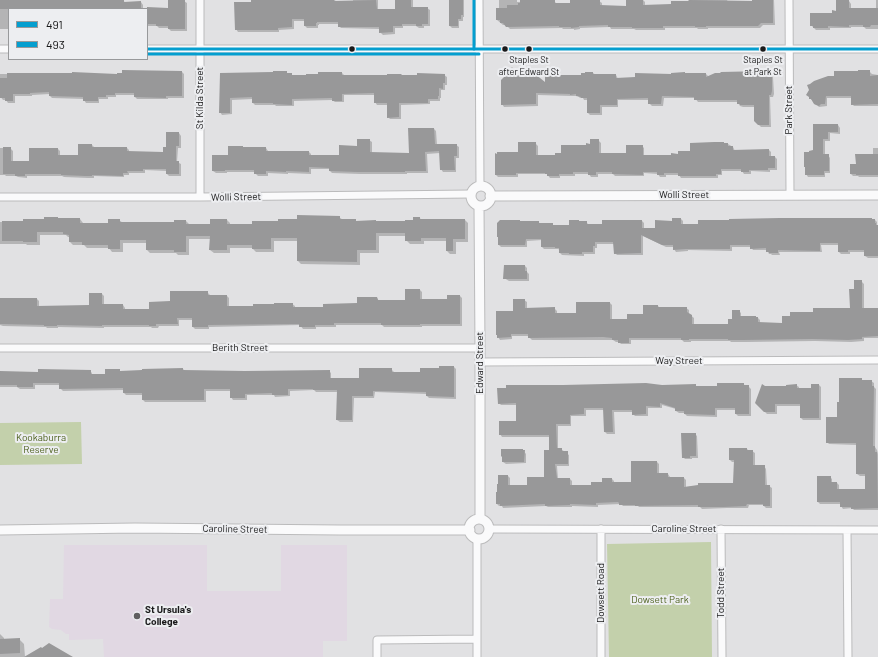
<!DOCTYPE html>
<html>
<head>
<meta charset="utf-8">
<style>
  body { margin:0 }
  #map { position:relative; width:878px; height:657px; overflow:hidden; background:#e1e1e3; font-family:Barlow,sans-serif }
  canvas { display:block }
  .legend { position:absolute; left:8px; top:8px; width:140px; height:52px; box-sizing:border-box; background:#edeef1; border:1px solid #98999b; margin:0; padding:5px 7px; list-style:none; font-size:12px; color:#19191a }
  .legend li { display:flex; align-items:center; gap:8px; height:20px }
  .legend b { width:20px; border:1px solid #98999b }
</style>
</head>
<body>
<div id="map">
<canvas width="878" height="657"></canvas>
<ul class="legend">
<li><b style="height:5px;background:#049ecf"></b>491</li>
<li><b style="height:5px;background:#049ecf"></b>493</li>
</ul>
</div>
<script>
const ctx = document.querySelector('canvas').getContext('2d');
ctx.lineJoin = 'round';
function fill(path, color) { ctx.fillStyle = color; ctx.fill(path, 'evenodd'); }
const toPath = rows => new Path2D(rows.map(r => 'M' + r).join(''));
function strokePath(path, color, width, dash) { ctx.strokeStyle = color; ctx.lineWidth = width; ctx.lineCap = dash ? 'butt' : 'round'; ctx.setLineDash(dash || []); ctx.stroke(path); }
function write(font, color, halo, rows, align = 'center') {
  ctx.font = font + ' Barlow,sans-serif'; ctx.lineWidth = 4; ctx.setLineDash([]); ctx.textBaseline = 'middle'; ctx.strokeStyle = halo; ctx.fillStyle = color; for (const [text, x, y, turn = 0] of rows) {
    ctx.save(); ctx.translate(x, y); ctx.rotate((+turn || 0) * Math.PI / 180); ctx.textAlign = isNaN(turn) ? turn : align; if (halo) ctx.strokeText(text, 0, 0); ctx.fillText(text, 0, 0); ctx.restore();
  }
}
fill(toPath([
  [64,545,207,545,207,591,281,591,281,545,347,545,347,641,323,641,323,657,104,657,103,639,69,640,69,634,66,634,61,630,52,629,49,627,50,599,63,599]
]), '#e1d8e3');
fill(toPath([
  [81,422,82,464,0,465,0,423],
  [711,542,712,657,609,657,607,544]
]), '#c3d0ab');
fill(toPath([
  [0,0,115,0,124,1,125,3,141,2,143,5,143,8,169,9,184,1,187,3,187,31,171,31,168,28,159,28,157,26,147,26,147,9,9,9,9,29,0,29],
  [252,0,335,0,336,2,353,2,353,0,378,0,378,10,396,10,396,0,413,0,413,8,427,8,430,10,430,26,424,26,424,28,419,28,416,26,403,26,403,28,395,28,395,34,383,35,380,32,380,29,341,28,339,26,339,24,319,24,319,25,318,25,318,28,307,28,305,26,305,21,294,21,294,29,279,30,279,32,238,32,236,29,252,3],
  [450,0,464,0,464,17,463,17,463,21,459,21,459,28,452,28,450,26],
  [499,0,517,0,517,2,554,1,557,4,571,4,599,1,602,3,602,6,627,7,627,0,643,0,645,2,645,6,672,5,689,2,690,0,727,0,728,2,753,2,753,0,774,0,775,25,763,25,760,28,708,28,708,29,698,29,697,28,665,28,665,30,636,30,634,29,611,29,610,27,580,28,580,29,574,30,574,29,563,29,562,28,510,29,506,25,503,25,497,20,499,9],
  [876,0,878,0,878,29,866,29,864,27,851,27,851,28,830,28,830,30,816,30,811,25,837,12,849,1,851,4,851,9,876,9],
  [512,68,516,76,546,84,550,73,557,73,559,75,582,76,593,73,596,75,616,75,618,79,706,74,709,77,721,73,765,72,767,75,771,75,773,77,774,94,773,97,770,97,771,127,761,127,759,125,755,107,743,107,740,106,738,103,738,102,698,102,695,98,664,98,663,106,652,106,649,103,649,100,618,100,618,107,602,107,602,115,590,115,588,113,588,100,584,100,583,98,580,98,578,96,572,96,538,95,538,106,504,107,502,104,508,76],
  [869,71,872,74,878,75,878,106,854,106,852,104,852,98,827,98,827,106,819,107,810,98],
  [123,72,182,72,184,74,184,98,168,98,168,99,137,99,135,97,135,95,116,95,116,97,108,97,108,99,99,99,99,103,86,103,84,100,84,99,52,98,50,96,50,94,32,95,32,96,15,96,15,103,8,103,6,100,3,100,0,96,0,74,118,75,123,74],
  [286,72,288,74,291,74,293,76,342,73,345,76,402,76,444,75,447,77,447,85,445,85,445,90,441,90,441,98,440,98,440,101,430,101,430,104,401,105,401,119,390,119,388,117,388,105,377,105,375,102,375,95,344,95,344,102,335,102,332,100,294,101,294,106,276,106,275,105,255,105,253,103,253,99,232,100,232,114,222,115,220,112,221,74],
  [814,125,838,125,840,128,840,134,830,133,830,141,825,141,825,155,828,155,830,158,830,173,825,173,825,177,808,177,806,174,806,168,805,167,805,153,814,151],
  [434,129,436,131,437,145,456,145,459,147,459,158,456,158,456,172,443,172,441,169,440,153,427,154,428,173,407,173,407,174,360,174,332,173,330,171,330,169,311,169,311,174,288,173,288,174,268,173,268,176,258,176,255,173,255,172,227,172,227,173,216,173,213,171,213,156,229,156,244,148,266,148,268,151,268,152,309,152,311,154,311,156,340,156,358,147,369,140,372,142,372,153,410,154],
  [179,133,181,136,181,148,178,148,177,162,181,164,181,176,169,176,167,174,167,171,145,170,145,173,129,173,129,175,124,175,124,177,94,176,94,178,88,178,64,177,62,176,27,176,27,178,18,177,16,176,6,176,5,175,0,175,0,148,10,148,13,151,13,162,30,162,58,149,60,151,60,156,79,156,92,145,94,147,127,148,129,150,129,152,164,153],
  [598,140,601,143,601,154,627,154,642,146,644,148,644,156,672,156,728,144,733,147,735,151,769,150,771,152,771,157,775,157,777,159,777,170,770,170,770,172,751,171,751,174,744,174,742,171,722,171,722,175,718,175,718,178,681,178,679,175,666,175,666,177,660,177,658,174,644,173,644,176,615,176,613,174,598,174,598,177,591,177,589,174,575,174,575,176,560,176,560,178,550,178,547,174,518,174,518,177,498,177,496,175,519,153,535,143,538,146,538,156,556,156,587,146],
  [873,148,878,148,878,177,859,177,858,176,853,176,851,174,857,165,873,155],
  [339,217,343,220,355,220,357,222,414,221,420,218,421,220,465,220,468,223,468,242,456,242,456,254,450,254,447,251,447,241,424,241,424,244,410,244,406,240,406,236,379,236,379,253,360,253,360,265,301,264,298,261,298,241,274,241,274,252,256,252,252,248,230,248,230,253,214,253,210,250,210,239,189,239,189,255,178,255,176,253,150,253,147,250,147,243,123,243,123,252,112,252,109,248,87,248,84,245,73,245,70,242,70,237,68,237,66,235,40,235,40,245,27,245,26,244,0,244,0,222,80,219,83,223,83,224,109,224,119,220,123,223,175,223,186,221,189,224,211,225,211,220,227,220,230,223,230,225,253,225],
  [681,219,683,221,683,225,875,220,877,222,877,226,878,226,878,258,868,258,865,256,865,252,850,252,850,254,841,254,839,252,839,245,821,245,822,252,779,252,780,255,772,255,771,254,769,254,767,250,753,250,751,247,732,247,732,251,688,250,688,251,676,252,674,249,674,247,666,247,643,236,643,255,617,255,615,253,614,244,597,244,597,248,595,248,595,254,584,254,584,256,562,255,560,253,560,250,558,249,544,249,542,247,542,240,527,241,527,247,501,247,499,245,521,222,538,222,541,224,552,224,554,226,570,226,579,221,580,222,586,222,589,225,603,225,603,221,642,221,644,223,644,229,656,229],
  [525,266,527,268,527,272,529,274,529,281,509,281,504,278],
  [861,281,864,284,864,309,878,309,878,338,864,338,864,341,851,342,815,341,747,342,731,342,730,341,691,341,691,342,684,342,682,340,631,340,631,344,621,344,619,342,616,342,613,340,532,340,529,337,529,336,512,336,512,339,500,340,497,335,514,312,524,300,527,302,527,309,554,308,557,311,557,314,577,314,610,303,612,305,612,320,628,320,644,315,644,306,658,306,660,308,686,308,689,310,689,314,694,318,694,325,729,325,739,311,741,313,741,317,758,318,760,320,760,323,783,324,814,313,851,309,855,290],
  [420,290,422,292,422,300,448,300,460,296,462,298,462,326,422,326,422,327,384,327,382,325,336,325,336,327,316,327,316,329,303,329,300,325,209,327,209,329,195,329,193,327,193,320,179,320,179,326,159,326,158,328,152,328,151,327,104,327,104,328,58,327,58,328,47,328,46,327,3,326,0,325,0,302,37,299,39,301,39,307,90,306,102,294,104,296,104,305,123,305,125,308,125,310,150,310,171,302,207,292,210,295,210,296,227,296,229,298,229,307,254,307,292,304,295,306,295,308,324,308,358,304,377,298,379,301,406,301],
  [454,367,456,369,456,399,429,398,427,396,427,394,375,392,374,398,354,398,353,422,340,422,337,420,338,392,316,392,314,390,290,391,290,396,275,397,274,395,247,395,247,400,233,400,231,397,231,391,206,391,206,402,145,402,143,400,143,395,126,395,124,393,124,390,63,391,60,388,60,385,35,385,35,389,20,389,17,387,0,387,0,373,39,373,90,371,92,373,92,375,106,375,120,372,183,369,185,371,329,371,331,373,331,379,360,379,391,369,394,372,394,373,421,373],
  [863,381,871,381,874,383,874,387,876,389,875,447,877,450,878,454,878,510,854,510,852,508,843,509,841,506,841,504,820,504,818,502,830,477,832,479,832,483,837,483,839,485,839,490,866,490,866,476,860,476,857,474,857,445,829,444,827,442,838,418],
  [743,384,746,386,748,386,751,389,751,416,738,416,736,414,736,410,717,410,717,417,687,416,684,413,679,413,676,411,676,409,662,405,662,408,648,408,648,416,635,416,633,414,633,412,614,412,615,434,607,434,605,432,604,410,586,410,586,416,571,416,571,426,558,426,558,449,561,449,569,455,569,466,557,466,558,479,570,479,572,481,572,486,592,486,603,483,612,479,614,481,614,483,632,483,657,462,659,464,659,474,668,474,670,477,670,478,684,478,686,480,686,487,734,484,735,462,732,462,730,460,747,449,749,451,752,451,755,453,755,466,764,466,766,469,767,486,769,486,772,488,772,508,766,508,763,505,749,505,748,508,727,508,702,509,700,507,639,507,638,506,623,506,621,504,598,505,598,507,572,506,572,507,548,507,546,506,503,508,502,506,499,506,497,504,499,476,508,476,510,478,510,486,528,486,545,478,550,451,550,437,502,437,500,434,517,422,517,405,501,405,499,403,614,385,695,385,697,387,716,387],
  [796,385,799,387,799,389,812,389,819,385,821,387,821,420,803,420,801,418,801,406,777,406,777,414,767,414,756,403,765,387,787,387],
  [695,434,697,436,698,458,692,458,692,459,685,459,683,457],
  [502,450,523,450,526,454,526,463,506,464,503,462,503,458,502,456],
  [0,634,4,638,4,640,19,639,24,644,25,657,0,657]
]), '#0003');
fill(toPath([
  [0,0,124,0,124,2,141,1,141,9,0,9],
  [168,0,185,0,185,29,168,29,168,26,156,26,156,24,147,24,147,7,168,8],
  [251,0,334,0,334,1,376,0,377,9,395,9,395,0,411,0,411,7,428,7,428,24,422,24,422,26,416,26,416,24,402,24,402,26,393,26,393,32,379,33,379,27,338,27,338,22,317,22,317,23,316,23,316,26,304,26,304,19,292,19,292,27,278,28,278,30,235,30,234,2,251,2],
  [449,0,463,0,463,15,461,15,461,19,458,19,458,26,449,26],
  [520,0,555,0,555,3,570,3,570,0,600,0,600,5,626,6,626,0,643,0,643,5,671,4,671,1,688,1,689,0,752,1,752,0,773,0,773,23,761,23,758,26,706,26,706,27,695,27,695,26,663,26,663,28,632,28,632,27,608,27,608,25,579,26,579,27,571,28,571,27,559,27,559,26,506,27,503,23,500,23,500,20,496,20,496,8,507,8,507,5,518,5,518,3,520,3],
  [836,0,849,0,849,8,878,8,878,25,871,25,870,27,863,27,863,25,849,25,849,27,828,26,828,28,813,28,813,26,810,26,810,13,832,13,832,10,836,11],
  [512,67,516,75,527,75,528,74,535,74,545,82,545,74,548,70,550,72,557,72,557,75,581,75,581,73,585,73,585,72,593,72,593,74,616,74,616,78,635,77,635,73,671,74,671,73,685,72,685,73,706,73,706,77,715,73,720,73,721,72,765,71,765,74,772,74,772,91,771,95,769,95,769,125,758,125,754,121,754,105,740,105,740,104,737,104,737,100,694,100,694,97,662,96,661,104,648,104,648,98,617,99,617,105,600,105,600,113,587,113,587,98,581,98,581,97,576,96,576,94,570,95,570,94,536,93,536,104,501,105,501,80,506,75,508,75],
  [122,70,182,71,182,96,166,96,166,98,134,97,134,93,115,93,115,95,106,95,106,97,98,97,98,101,83,101,83,97,49,96,49,92,30,93,30,94,13,94,13,101,5,101,5,98,0,98,0,78,7,78,7,73,72,73,72,72,117,74,117,73,122,73],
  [858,70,870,70,870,76,878,75,878,104,851,105,851,96,826,96,825,104,821,104,819,106,816,105,814,104,811,99,809,99,809,97,806,95,809,90,807,85,810,84,814,81,828,76,834,76,834,71,858,71],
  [273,71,287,71,287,73,292,73,292,75,306,75,306,74,318,74,318,72,342,72,342,75,387,75,387,74,402,74,401,75,417,75,417,73,445,74,445,83,443,83,443,89,439,88,439,96,438,96,438,99,428,99,428,103,399,103,399,117,387,118,387,103,374,103,374,93,342,94,342,101,332,101,332,98,292,99,292,105,273,104,273,103,252,103,252,97,230,98,230,113,219,113,220,73,273,72],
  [813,124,838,124,838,132,828,132,828,139,823,139,823,154,829,154,829,171,824,171,824,175,805,175,805,167,804,167,804,152,809,152,809,151,813,150],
  [408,128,434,128,435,144,457,144,457,156,454,156,455,170,440,170,439,151,425,152,426,171,405,171,405,172,357,172,329,171,329,168,309,167,309,172,286,171,286,172,266,171,266,174,254,174,254,170,225,170,225,171,212,171,212,155,228,155,228,146,243,146,243,147,266,147,266,151,309,151,309,155,339,155,339,145,357,146,357,139,370,139,370,152,409,153],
  [166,132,179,132,179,146,176,146,176,161,179,161,179,174,166,174,166,169,143,169,143,171,127,171,128,173,123,173,123,176,92,175,92,176,85,176,61,175,61,174,25,174,25,176,15,176,15,174,3,174,3,147,11,147,11,161,29,161,29,148,58,148,58,155,78,155,78,144,92,144,92,147,127,147,127,151,163,152,163,147,166,147],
  [590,139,599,139,599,153,626,153,626,145,643,145,643,155,671,155,671,153,678,154,678,151,690,151,690,143,714,142,724,142,724,143,728,143,728,146,733,146,733,150,769,149,769,156,775,156,775,168,768,168,768,170,749,170,749,172,741,172,741,169,721,169,721,174,716,174,716,176,678,176,678,173,664,173,664,175,657,175,657,172,643,172,643,175,612,174,612,172,596,172,596,175,588,175,588,172,573,172,573,174,559,174,559,176,547,176,547,174,545,174,545,173,516,173,516,175,495,175,495,153,497,154,497,152,518,152,518,142,536,142,536,155,555,155,555,153,561,153,561,145,586,145,586,143,590,144],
  [855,154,878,154,878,175,856,175,856,174,850,174,850,164,856,164],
  [297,215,340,216,340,219,356,219,356,221,376,220,376,221,405,221,405,220,413,220,413,217,420,217,420,219,465,219,465,239,453,239,453,251,446,251,446,238,421,238,421,241,405,241,405,233,376,233,376,250,357,250,357,262,297,261,297,238,271,238,271,249,252,249,252,245,227,245,227,250,209,250,210,236,186,236,186,252,174,252,174,250,146,250,146,240,120,240,120,249,108,249,108,245,82,245,82,242,69,242,69,235,63,234,63,232,37,232,37,242,23,242,23,241,2,241,2,221,23,221,23,219,44,219,44,217,58,217,58,218,80,218,80,223,108,223,108,219,120,219,120,222,174,222,174,220,186,220,186,224,210,224,210,219,227,219,227,224,252,224,252,221,278,221,278,219,297,219],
  [672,218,681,218,681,224,698,224,698,220,729,220,729,219,780,218,872,218,872,219,875,219,875,223,876,223,876,225,878,225,878,256,864,256,864,250,848,250,848,252,838,252,838,243,820,243,820,251,778,250,778,253,769,253,769,252,766,252,766,248,750,249,750,245,730,245,730,249,686,249,673,250,673,245,662,245,641,235,641,253,614,254,613,242,595,242,595,246,593,246,593,252,582,252,582,254,569,254,569,253,559,253,559,248,555,248,555,247,541,247,541,239,526,239,525,245,498,245,498,237,497,237,497,223,500,220,520,220,520,221,539,221,539,223,553,223,553,225,569,225,569,220,579,220,579,221,587,221,587,224,602,224,602,220,642,220,642,228,655,228,655,220,672,221],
  [504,265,525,265,525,271,527,271,527,279,503,279],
  [854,280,862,280,862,308,878,308,878,336,862,337,862,339,848,340,812,339,744,340,728,340,728,339,689,339,689,340,681,340,681,338,629,338,629,343,618,343,618,340,612,340,612,338,603,337,528,338,528,334,511,334,511,337,497,338,497,335,496,335,496,311,513,311,513,299,525,299,525,308,555,307,555,313,576,313,576,302,610,302,610,319,627,319,627,314,643,314,643,305,658,305,658,307,687,307,687,312,692,315,692,324,728,324,728,319,732,319,732,310,740,310,740,316,756,316,756,317,758,317,758,322,782,323,782,316,790,316,790,312,813,312,813,308,850,308,849,289,854,289],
  [405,289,420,289,420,299,447,299,447,295,460,295,460,324,420,324,420,325,381,325,381,323,334,323,334,325,315,325,315,327,299,327,299,324,208,325,208,327,192,327,192,318,177,318,178,324,156,324,156,326,149,326,149,325,102,325,102,326,57,325,57,326,44,326,44,325,0,324,0,298,37,298,37,306,89,305,89,293,102,293,102,304,123,304,123,309,149,309,149,302,170,301,170,291,208,291,208,295,227,295,227,306,253,306,253,304,274,304,274,303,293,303,293,307,323,307,323,304,357,303,357,297,377,297,378,300,405,300],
  [439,366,454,366,454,397,426,396,426,392,373,391,373,396,352,396,352,420,336,420,337,390,313,390,313,389,288,389,288,395,272,395,272,393,245,394,245,398,230,398,230,389,204,389,204,400,142,400,142,393,123,393,123,388,59,389,59,383,33,383,33,387,17,387,17,385,0,385,0,371,38,372,38,369,91,370,91,374,105,374,105,369,120,369,120,371,142,370,142,369,183,368,183,370,245,371,330,370,330,378,359,378,359,368,392,368,392,372,420,372,420,368,439,368],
  [839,378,862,378,862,380,872,380,872,386,874,386,873,446,875,446,875,452,877,452,878,508,851,509,851,507,840,507,840,502,817,502,817,476,831,476,831,482,837,482,837,489,865,489,865,474,856,474,856,443,826,443,826,417,837,417,837,402,839,402],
  [646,383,662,385,696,384,696,386,717,386,717,383,744,383,744,385,749,385,749,414,735,414,735,408,715,408,715,415,684,414,684,411,675,411,675,408,660,403,660,407,646,406,646,414,632,415,632,410,612,410,613,432,604,432,603,408,584,408,584,414,570,415,570,424,556,424,557,448,562,448,562,451,568,451,568,464,555,464,557,478,570,478,570,485,591,485,591,482,602,482,602,478,612,478,612,482,631,482,631,461,657,461,657,473,668,473,668,477,684,477,684,487,698,485,698,483,733,483,734,460,729,460,729,448,747,448,747,450,753,450,753,465,765,465,765,485,770,485,770,506,763,506,763,504,747,504,746,506,724,507,698,507,698,505,635,506,635,505,619,505,619,503,618,502,596,503,596,505,570,504,570,505,545,506,545,504,500,506,500,504,496,504,496,492,497,492,497,484,498,484,498,475,508,475,508,485,527,485,527,477,544,477,544,450,549,450,549,435,499,435,499,421,516,421,516,403,498,404,497,388,506,388,506,385,563,385],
  [762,384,765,386,786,386,786,385,797,384,797,388,811,388,811,384,819,384,819,418,800,418,800,404,775,404,775,412,764,412,755,403],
  [681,433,696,433,696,456,690,456,690,458,682,458],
  [501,449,523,449,523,450,525,450,524,462,502,462,502,456,501,457],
  [20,638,20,653,0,654,0,639],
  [49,643,73,657,24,657,41,647,42,648]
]), '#989899');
const minor = toPath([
  [200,0,200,197],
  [479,0,480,186],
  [789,0,790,195],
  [0,49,9,49],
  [147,49,878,49],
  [0,197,200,197,471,194],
  [0,348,480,348],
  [480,362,878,360],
  [489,529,878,530],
  [601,529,601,657],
  [721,529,722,657],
  [847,530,848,657],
  [377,657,377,640,477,639],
  [477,657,477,539]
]);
const tertiary = toPath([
  '471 196a10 10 0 1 1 20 0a10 10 0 1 1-20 0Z',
  [490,196,878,195],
  [479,206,480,348,480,519],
  '469 529a10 10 0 1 1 20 0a10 10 0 1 1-20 0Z',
  [0,530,135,528,340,530,470,530]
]);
strokePath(minor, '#bbbbbc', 9);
strokePath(tertiary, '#bbbbbc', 11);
strokePath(minor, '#fafafb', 7);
strokePath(tertiary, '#fafafb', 9);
strokePath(toPath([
  [147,49,878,49]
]), '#049ecf', 3);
strokePath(toPath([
  [474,0,474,49],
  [147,54,479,54]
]), '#049ecf', 3);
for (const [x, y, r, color] of [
  [352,49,3.5,"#19191a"],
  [505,49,3.5,"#19191a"],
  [529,49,3.5,"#19191a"],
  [763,49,3.5,"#19191a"],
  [137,616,4,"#5f5f60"]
]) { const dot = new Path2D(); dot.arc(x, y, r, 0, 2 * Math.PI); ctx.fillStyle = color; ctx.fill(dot); strokePath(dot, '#edeef1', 1.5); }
write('9px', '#19191a', '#edeef1', [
  ["Staples St",529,60],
  ["after Edward St",529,72],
  ["Staples St",763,60],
  ["at Park St",763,72]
]);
write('10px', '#19191a', '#edeef1', [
  ["St Kilda Street",200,98,-90],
  ["Park Street",789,110,-90],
  ["Wolli Street",684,195],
  ["Wolli Street",236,197,-1],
  ["Berith Street",240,348],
  ["Way Street",679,361],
  ["Edward Street",480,363,-90],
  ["Caroline Street",235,529,1],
  ["Caroline Street",684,529],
  ["Dowsett Road",601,593,-90],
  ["Todd Street",721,593,-90]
]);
write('10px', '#4c601d', '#edeef1', [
  ["Kookaburra",41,438],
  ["Reserve",41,450],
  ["Dowsett Park",660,600]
]);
write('bold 10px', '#19191a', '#edeef1', [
  ["St Ursula's",145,610],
  ["College",145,622]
], 'left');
</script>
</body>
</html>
